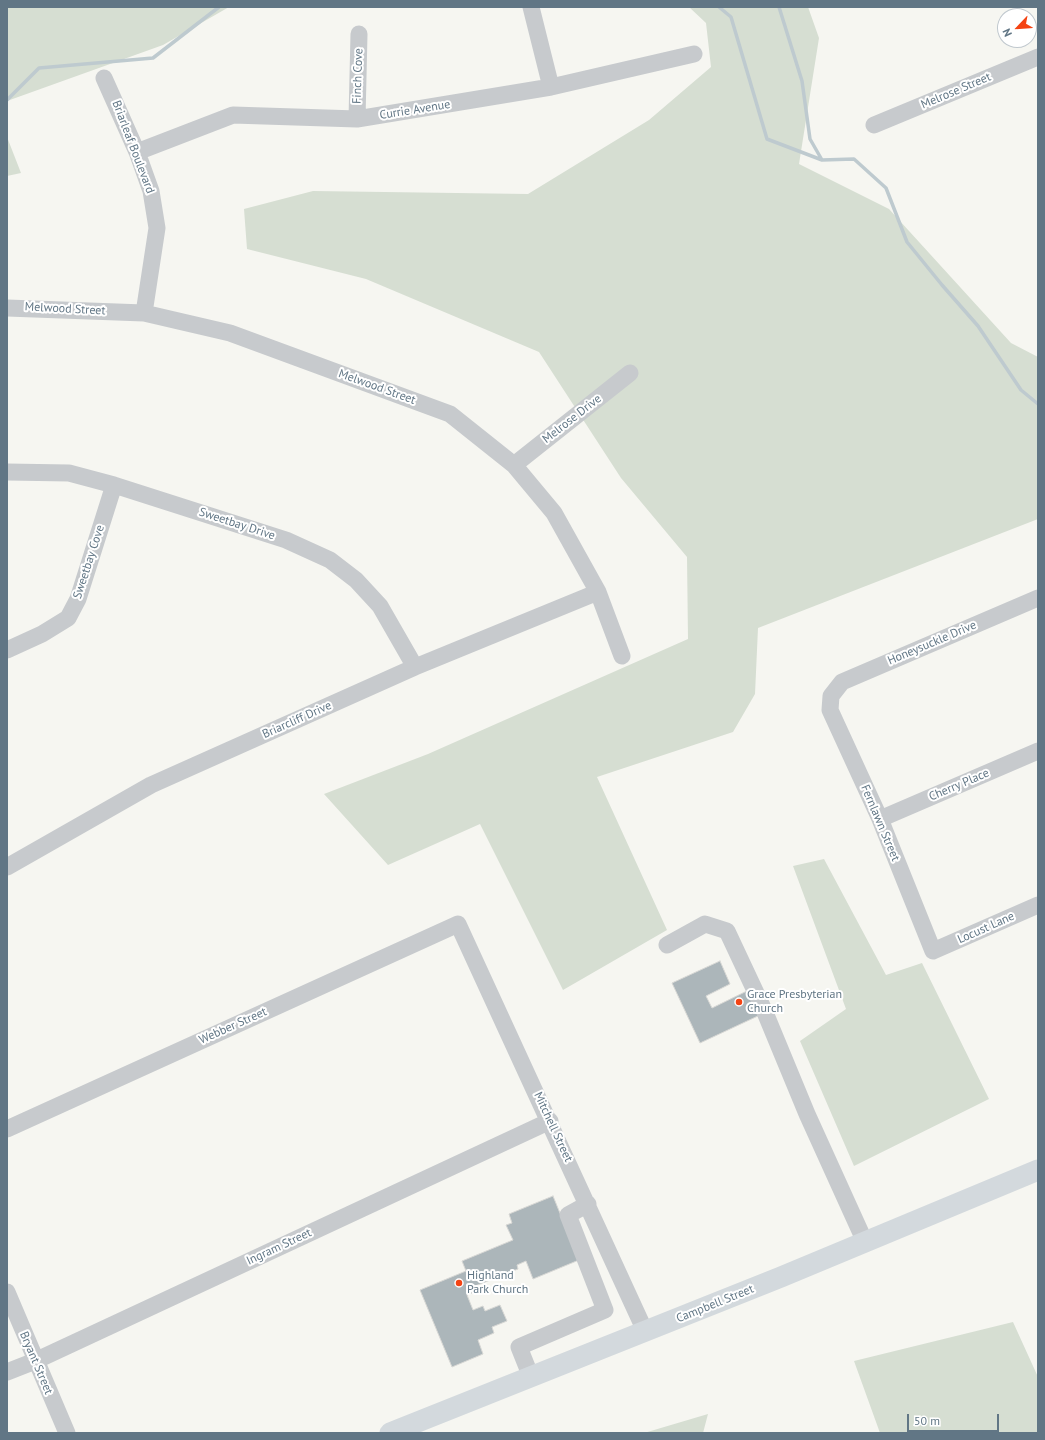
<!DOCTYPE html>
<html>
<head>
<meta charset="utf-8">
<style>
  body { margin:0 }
  #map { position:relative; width:1045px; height:1440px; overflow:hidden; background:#f6f6f1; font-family:"PT Sans",sans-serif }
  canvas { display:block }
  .frame { position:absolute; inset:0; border:8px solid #617685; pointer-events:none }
  .north { position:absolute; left:997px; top:8px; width:40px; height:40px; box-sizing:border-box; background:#fff; border:1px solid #c0c8ce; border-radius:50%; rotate:245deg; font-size:11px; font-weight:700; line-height:16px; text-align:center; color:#617685 }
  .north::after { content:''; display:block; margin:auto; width:14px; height:18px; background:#f44313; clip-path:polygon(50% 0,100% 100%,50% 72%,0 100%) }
  .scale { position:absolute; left:907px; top:1414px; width:92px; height:18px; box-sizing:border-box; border:2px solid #617685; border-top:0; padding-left:5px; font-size:12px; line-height:14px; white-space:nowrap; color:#617685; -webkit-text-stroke:3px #fff; paint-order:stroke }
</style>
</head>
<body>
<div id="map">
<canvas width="1045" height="1440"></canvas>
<div class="frame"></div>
<div class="north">N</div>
<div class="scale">50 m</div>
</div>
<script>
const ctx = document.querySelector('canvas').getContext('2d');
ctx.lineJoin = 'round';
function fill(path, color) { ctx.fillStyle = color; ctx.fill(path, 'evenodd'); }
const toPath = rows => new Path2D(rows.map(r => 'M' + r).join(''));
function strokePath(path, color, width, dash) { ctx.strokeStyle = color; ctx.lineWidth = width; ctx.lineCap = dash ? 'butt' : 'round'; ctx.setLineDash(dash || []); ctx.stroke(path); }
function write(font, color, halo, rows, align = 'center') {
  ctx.font = font + ' "PT Sans",sans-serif'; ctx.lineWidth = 4; ctx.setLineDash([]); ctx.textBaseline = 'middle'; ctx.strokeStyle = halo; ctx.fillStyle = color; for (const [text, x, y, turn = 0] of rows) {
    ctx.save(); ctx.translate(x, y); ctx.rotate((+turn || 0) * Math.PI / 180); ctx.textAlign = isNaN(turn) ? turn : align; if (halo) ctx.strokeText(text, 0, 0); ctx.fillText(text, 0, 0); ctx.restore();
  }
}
fill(toPath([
  [7,7,229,7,163,45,7,101],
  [689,7,808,7,819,38,799,164,889,209,1011,343,1038,357,1038,519,758,628,755,694,733,732,597,777,667,930,563,990,480,824,388,865,324,794,428,754,688,639,687,557,621,478,539,352,366,279,247,249,244,209,313,191,528,194,649,120,711,67,706,23],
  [7,137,21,173,7,176],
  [824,859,886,975,922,963,989,1099,854,1166,800,1041,846,1009,793,866],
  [1013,1322,1038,1377,1038,1433,880,1433,854,1361],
  [708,1414,703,1433,644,1433]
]), '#d6ded2');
strokePath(toPath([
  [719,7,731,17,767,139,822,160],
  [779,7,802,81,810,139,822,160,854,159,886,188,907,242,942,285,978,326,1021,390,1038,404],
  [7,100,39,68,153,58,219,7]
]), '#becacf', 3.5);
const building = toPath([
  [720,961,730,984,706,996,712,1008,749,990,760,1015,700,1043,672,983,720,961],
  [553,1196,579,1260,533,1279,526,1261,517,1265,518,1269,470,1288,472,1293,467,1295,473,1310,483,1306,485,1311,500,1305,507,1321,492,1327,494,1333,478,1340,483,1354,452,1367,420,1290,466,1271,462,1261,513,1240,506,1225,512,1223,509,1214,553,1196]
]);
fill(building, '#acb6ba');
strokePath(building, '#d7d7d4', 1);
strokePath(toPath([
  [531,7,551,87],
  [104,78,137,152,151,191,157,228,144,313],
  [357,119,359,34],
  [874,125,1038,57],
  [137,152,233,115,357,119,551,87,694,54],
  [7,308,144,313,230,333,450,414,514,465,554,513,598,592,622,656],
  [514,465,630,373],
  [7,472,69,473,114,485,286,540,330,560,356,580,380,606,415,667],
  [1038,598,842,682,831,696,830,710,880,819,933,951,1038,905],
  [7,650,42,634,68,618,78,599,114,485],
  [880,819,1038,751],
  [7,867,151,785,415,667,598,592],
  [667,945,705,924,727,931,764,1010,807,1114,865,1242],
  [7,1129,458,924,645,1331],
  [7,1292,67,1433],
  [7,1372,35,1361,550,1121],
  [531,1377,519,1347,605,1310,568,1215,588,1204]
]), '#c7cacd', 17);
strokePath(toPath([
  [390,1433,781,1277,1038,1170]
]), '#d3d9dd', 21);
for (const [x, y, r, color] of [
  [739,1002,4,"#f44313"],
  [459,1283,4,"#f44313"]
]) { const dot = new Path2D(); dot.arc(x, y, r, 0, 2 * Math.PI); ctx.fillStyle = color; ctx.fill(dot); strokePath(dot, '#fff', 1.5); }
write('12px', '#617685', '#fff', [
  ["Finch Cove",358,76,-88],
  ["Melrose Street",956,91,-23],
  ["Currie Avenue",415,110,-9],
  ["Briarleaf Boulevard",133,147,69],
  ["Melwood Street",65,309,3],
  ["Melwood Street",377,387,20],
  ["Melrose Drive",572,419,-38],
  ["Sweetbay Drive",237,524,18],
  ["Sweetbay Cove",89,562,-72],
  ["Honeysuckle Drive",932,643,-23],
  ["Briarcliff Drive",297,720,-24],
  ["Cherry Place",959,785,-23],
  ["Fernlawn Street",880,823,67],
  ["Locust Lane",986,928,-24],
  ["Webber Street",233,1026,-24],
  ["Mitchell Street",553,1127,65],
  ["Ingram Street",279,1247,-25],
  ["Campbell Street",715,1304,-22],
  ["Bryant Street",36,1363,67]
]);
write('12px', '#617685', '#fff', [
  ["Grace Presbyterian",747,995],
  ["Church",747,1009],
  ["Highland",467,1276],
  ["Park Church",467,1290]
], 'left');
</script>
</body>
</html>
